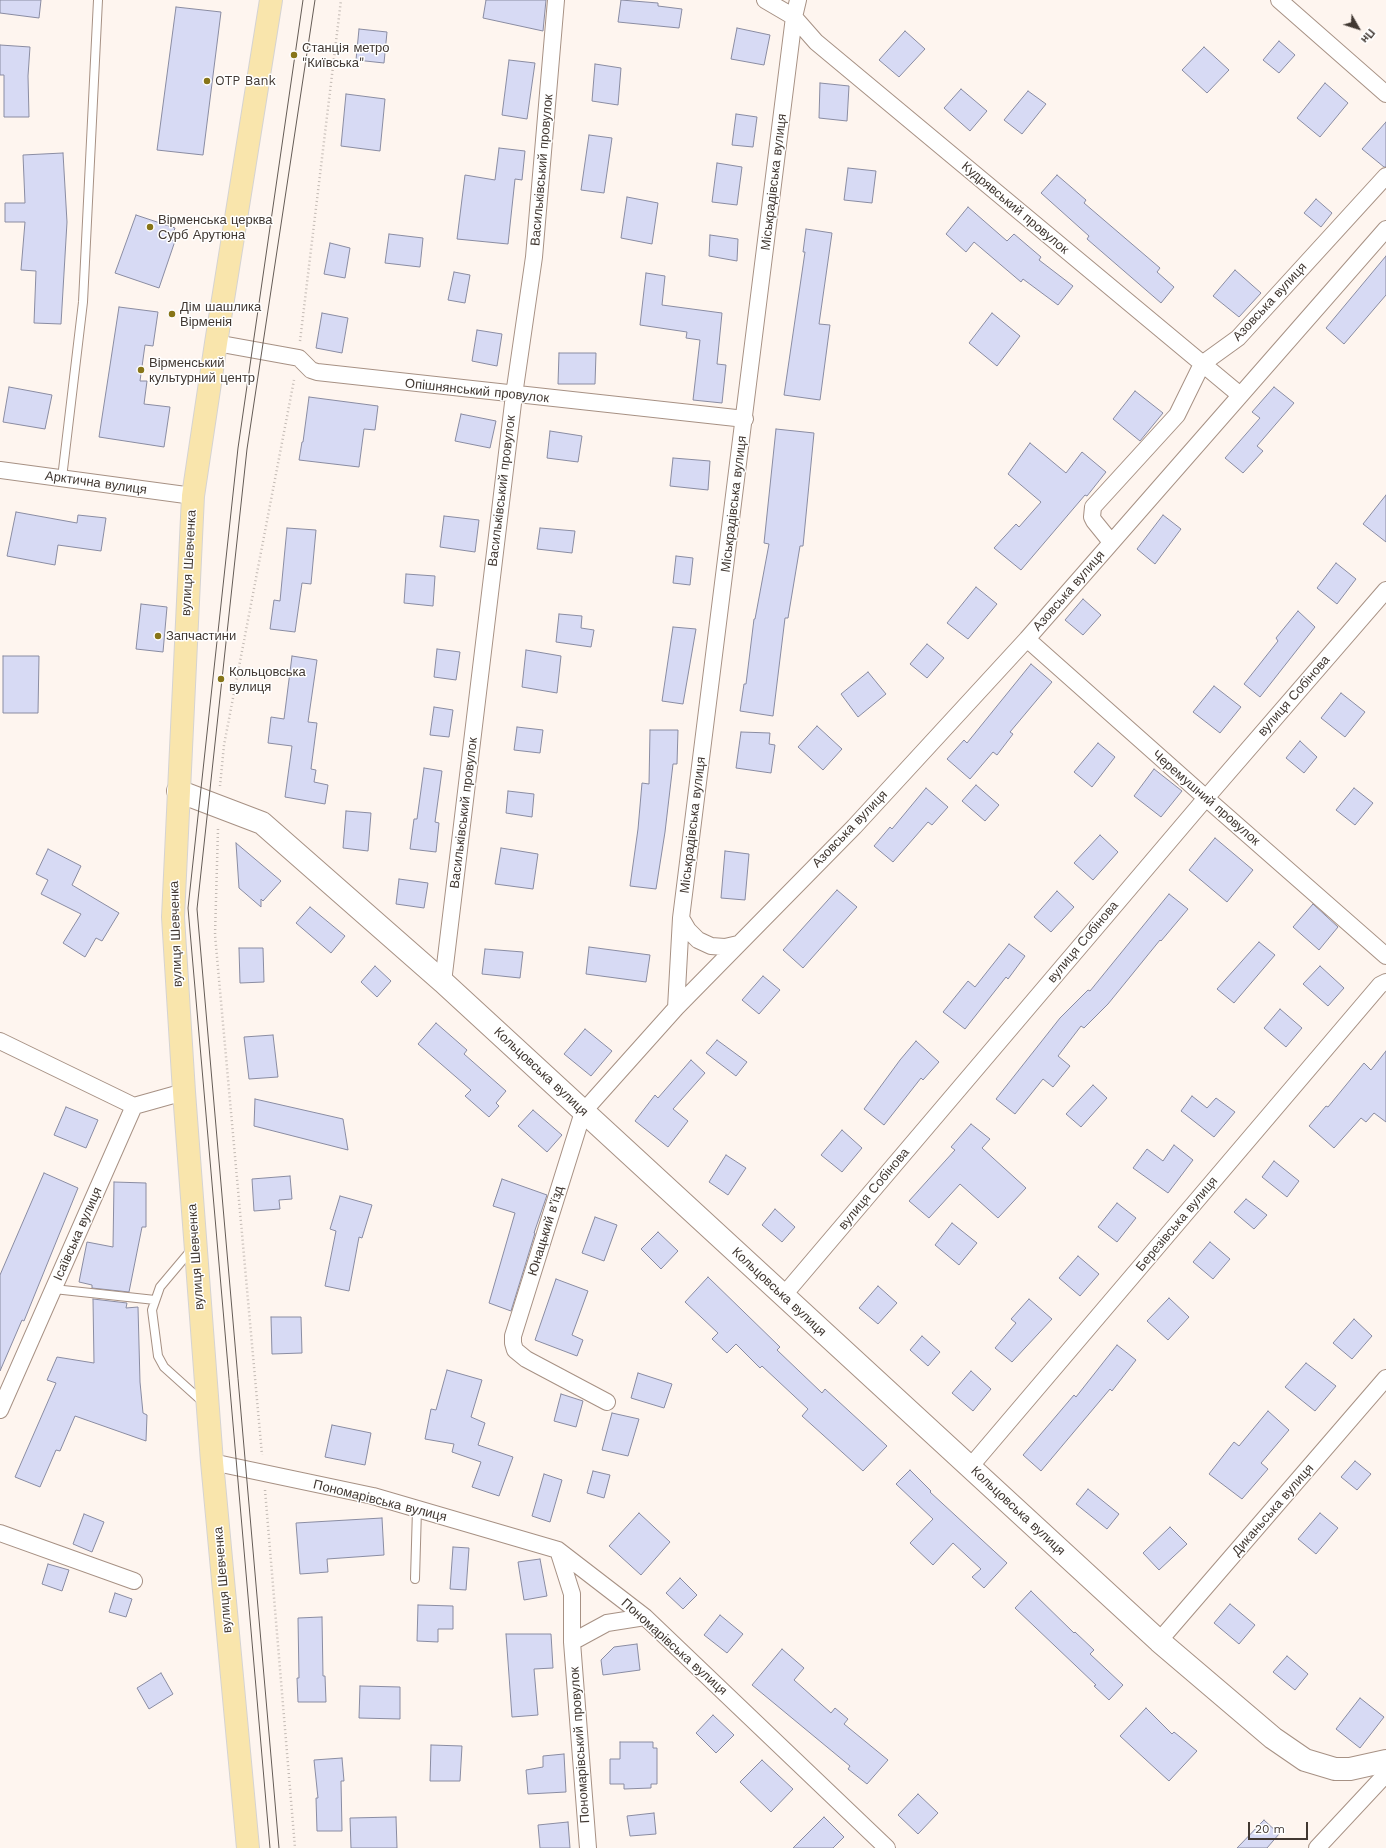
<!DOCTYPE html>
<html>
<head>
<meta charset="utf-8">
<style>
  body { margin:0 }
  #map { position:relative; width:1386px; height:1848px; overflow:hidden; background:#fef5ef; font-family:"Work Sans",sans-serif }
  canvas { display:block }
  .north { position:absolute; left:1338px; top:8px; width:40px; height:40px; -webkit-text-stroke:3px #fff; paint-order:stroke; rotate:129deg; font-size:11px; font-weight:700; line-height:16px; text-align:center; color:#413832 }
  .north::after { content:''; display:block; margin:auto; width:14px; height:18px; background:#413832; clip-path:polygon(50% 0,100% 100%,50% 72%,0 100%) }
  .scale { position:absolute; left:1248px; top:1822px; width:60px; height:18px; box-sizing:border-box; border:2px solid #413832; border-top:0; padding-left:5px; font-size:12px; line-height:14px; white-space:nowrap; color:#413832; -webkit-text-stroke:3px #fff; paint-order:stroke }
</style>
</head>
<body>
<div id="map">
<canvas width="1386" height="1848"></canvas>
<div class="north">Пн</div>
<div class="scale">20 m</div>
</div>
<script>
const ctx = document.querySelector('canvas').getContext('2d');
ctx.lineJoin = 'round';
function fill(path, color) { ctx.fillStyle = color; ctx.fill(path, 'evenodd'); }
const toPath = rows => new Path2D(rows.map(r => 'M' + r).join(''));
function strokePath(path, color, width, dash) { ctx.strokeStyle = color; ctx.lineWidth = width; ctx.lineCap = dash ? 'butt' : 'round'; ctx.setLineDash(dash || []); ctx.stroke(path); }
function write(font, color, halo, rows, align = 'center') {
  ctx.font = font + ' "Work Sans",sans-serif'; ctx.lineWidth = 3; ctx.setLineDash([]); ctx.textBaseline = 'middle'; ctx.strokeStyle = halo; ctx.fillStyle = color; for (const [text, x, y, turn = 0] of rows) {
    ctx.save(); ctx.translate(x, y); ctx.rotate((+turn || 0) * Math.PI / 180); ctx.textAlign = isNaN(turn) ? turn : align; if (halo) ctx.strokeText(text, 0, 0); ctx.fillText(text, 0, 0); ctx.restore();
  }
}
const building = toPath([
  [0,0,41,0,39,18,0,13,0,0],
  [486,0,546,0,543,31,483,18,486,0],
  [621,0,658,3,658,6,682,9,679,28,618,22,621,0],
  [176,7,221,12,203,155,157,150,176,7],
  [737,28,770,35,764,65,731,59,737,28],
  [359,29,387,32,384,63,356,60,359,29],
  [905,31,925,49,899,77,879,60,905,31],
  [1279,41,1295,55,1279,73,1263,60,1279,41],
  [0,45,30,47,28,76,29,117,4,117,4,75,0,75,0,45],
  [1204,47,1229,70,1207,93,1182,70,1204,47],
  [509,60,535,63,527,119,502,115,509,60],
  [595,64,621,68,618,105,592,101,595,64],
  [820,83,849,86,847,121,819,118,820,83],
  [1325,83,1348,103,1320,137,1297,118,1325,83],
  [961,89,987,111,970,131,944,108,961,89],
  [1028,91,1046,104,1022,134,1004,120,1028,91],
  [346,94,385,99,380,151,341,146,346,94],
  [736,114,757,117,753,147,732,145,736,114],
  [1386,122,1386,167,1384,167,1362,149,1386,122],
  [589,135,612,138,604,193,581,190,589,135],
  [499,148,525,151,522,180,515,179,508,244,457,239,465,175,495,180,499,148],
  [63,153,67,222,61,324,34,323,36,271,21,270,25,222,5,222,5,203,25,203,23,155,63,153],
  [717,163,742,167,737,205,712,202,717,163],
  [848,168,876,171,872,203,844,200,848,168],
  [1057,175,1086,200,1084,203,1160,268,1157,272,1174,287,1161,303,1087,239,1089,236,1041,193,1057,175],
  [627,197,658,203,652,244,621,238,627,197],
  [1316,199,1332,213,1321,227,1304,213,1316,199],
  [968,207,1007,241,1014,234,1041,257,1039,260,1073,286,1058,305,1023,279,1021,282,974,242,966,252,946,234,968,207],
  [136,215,175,228,171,240,175,241,159,288,115,273,136,215],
  [806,229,832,233,819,324,830,325,820,400,784,395,805,252,803,252,806,229],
  [389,234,423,238,420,267,385,263,389,234],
  [710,235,738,239,737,261,709,256,710,235],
  [330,243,350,248,345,278,324,274,330,243],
  [1386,256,1386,295,1344,344,1326,328,1386,256],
  [1235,270,1261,293,1239,317,1213,296,1235,270],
  [454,272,470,275,465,303,448,300,454,272],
  [646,273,665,276,662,305,722,313,717,364,726,365,722,403,693,400,700,340,686,338,687,332,640,325,646,273],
  [119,307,158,312,153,346,145,345,140,381,147,381,144,404,170,407,164,447,99,437,119,307],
  [322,313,348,318,342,353,316,348,322,313],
  [992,313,1020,336,997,366,969,343,992,313],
  [477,330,502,334,497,366,472,361,477,330],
  [559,353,596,353,595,384,558,384,559,353],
  [9,387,52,395,45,429,3,422,9,387],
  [1274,387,1294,403,1257,446,1263,451,1243,473,1225,458,1260,418,1252,412,1274,387],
  [1135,391,1163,413,1140,441,1113,419,1135,391],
  [309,397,378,406,375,430,364,429,359,467,299,460,302,442,303,442,309,397],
  [461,414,496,421,490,448,455,441,461,414],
  [776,429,814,433,803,546,800,546,788,618,785,618,773,716,740,711,744,684,746,684,754,619,755,619,769,544,764,543,776,429],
  [550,431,582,436,578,462,547,458,550,431],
  [1030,443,1066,473,1082,452,1106,472,1087,496,1085,495,1021,570,994,548,1016,524,1019,527,1041,502,1008,474,1030,443],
  [673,458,710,461,708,490,670,486,673,458],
  [1386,495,1386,542,1363,524,1386,495],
  [16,512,77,523,78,515,106,518,101,551,58,545,55,565,7,556,16,512],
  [1163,515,1181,529,1155,564,1137,549,1163,515],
  [444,516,479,520,475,552,440,547,444,516],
  [287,528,316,530,311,584,302,583,295,632,270,629,274,600,280,601,287,528],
  [540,528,575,531,572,553,537,549,540,528],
  [676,556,693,558,690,585,673,583,676,556],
  [1336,563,1356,579,1337,604,1317,588,1336,563],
  [406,574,435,576,433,606,404,603,406,574],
  [976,587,997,604,968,639,947,623,976,587],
  [1083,599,1101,615,1083,635,1065,620,1083,599],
  [141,604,167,607,163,652,136,649,141,604],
  [1298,611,1315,627,1260,697,1244,684,1278,641,1276,638,1298,611],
  [559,614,582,616,581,628,594,630,591,647,556,642,559,614],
  [673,627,696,629,683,704,662,701,673,627],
  [927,644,944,658,927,678,910,664,927,644],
  [437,649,460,652,456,680,434,677,437,649],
  [526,650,561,656,557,693,522,687,526,650],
  [3,656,39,656,38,713,3,713,3,656],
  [292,656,317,660,308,722,317,723,311,769,316,770,314,782,328,785,325,804,285,797,292,746,268,743,271,717,284,719,292,656],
  [1031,664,1052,682,1010,732,1013,734,997,755,993,752,970,779,947,759,964,740,967,743,1031,664],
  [868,672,886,694,858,717,841,694,868,672],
  [1214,686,1241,707,1220,733,1193,712,1214,686],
  [1341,693,1365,712,1345,737,1321,718,1341,693],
  [434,707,453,710,449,737,430,735,434,707],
  [817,726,842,749,823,770,798,747,817,726],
  [517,727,543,730,540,753,514,750,517,727],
  [650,730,678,730,677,764,673,764,665,832,656,889,630,886,638,829,642,783,649,784,650,730],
  [741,732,770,733,769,744,775,745,771,773,736,768,741,732],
  [1300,741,1317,757,1304,773,1286,758,1300,741],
  [1098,743,1115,757,1092,787,1074,772,1098,743],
  [424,768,442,771,435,822,439,823,436,852,410,849,414,819,417,819,424,768],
  [1154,769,1182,791,1161,817,1134,796,1154,769],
  [976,785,999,805,985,821,962,801,976,785],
  [926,788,948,807,932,825,928,822,893,862,874,846,890,827,892,829,926,788],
  [1354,788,1373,803,1355,825,1336,810,1354,788],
  [508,791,534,794,532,817,506,813,508,791],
  [346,811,371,813,368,851,343,848,346,811],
  [1100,835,1118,852,1093,880,1074,863,1100,835],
  [1215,838,1253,870,1227,902,1189,870,1215,838],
  [236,843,281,881,263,901,261,899,261,907,239,888,236,843],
  [501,848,538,854,533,889,495,884,501,848],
  [48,849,81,866,72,885,119,913,102,941,96,938,85,957,63,943,81,914,41,894,48,880,36,874,48,849],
  [725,851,749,854,745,900,721,898,725,851],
  [399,879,428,883,424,908,396,904,399,879],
  [837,890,857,907,803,968,783,950,837,890],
  [1057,891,1074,907,1051,932,1034,917,1057,891],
  [1169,894,1188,909,1161,941,1160,940,1108,1004,1084,1028,1081,1026,1058,1056,1070,1066,1053,1087,1043,1079,1015,1114,996,1099,1060,1018,1088,990,1090,991,1169,894],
  [1313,904,1338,927,1319,950,1293,927,1313,904],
  [310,907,345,936,331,953,296,923,310,907],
  [1259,942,1275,955,1234,1003,1217,989,1259,942],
  [1009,944,1025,956,1008,979,1006,977,965,1029,943,1012,968,981,975,987,1009,944],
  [589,947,650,955,646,982,586,974,589,947],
  [239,948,263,948,264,982,240,983,239,948],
  [485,949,523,952,520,978,482,974,485,949],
  [375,966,391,981,377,997,361,982,375,966],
  [1320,966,1344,988,1328,1006,1303,984,1320,966],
  [763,976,780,990,759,1014,742,1000,763,976],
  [1280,1009,1302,1028,1286,1047,1264,1028,1280,1009],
  [436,1023,467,1050,464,1054,506,1091,496,1103,499,1106,489,1117,465,1096,471,1090,418,1044,436,1023],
  [585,1029,612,1051,591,1076,564,1054,585,1029],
  [273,1035,278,1077,249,1079,244,1037,273,1035],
  [717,1040,747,1062,736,1076,706,1053,717,1040],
  [916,1041,939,1062,923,1080,921,1078,884,1125,864,1109,900,1060,916,1041],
  [1386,1051,1386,1122,1374,1113,1366,1122,1361,1118,1334,1148,1309,1126,1326,1106,1328,1107,1364,1063,1371,1070,1386,1051],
  [691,1060,705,1073,673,1109,688,1121,668,1147,635,1121,655,1095,658,1098,691,1060],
  [1093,1085,1107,1098,1081,1127,1066,1114,1093,1085],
  [1192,1096,1207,1108,1216,1098,1235,1112,1214,1137,1181,1111,1192,1096],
  [255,1099,343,1119,348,1150,254,1126,255,1099],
  [66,1107,98,1120,86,1148,54,1135,66,1107],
  [533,1110,562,1135,547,1152,518,1126,533,1110],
  [971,1124,990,1139,982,1148,1026,1188,998,1218,960,1184,929,1218,909,1201,955,1150,951,1147,971,1124],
  [842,1130,862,1148,842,1172,821,1155,842,1130],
  [1174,1145,1193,1160,1168,1193,1133,1168,1147,1149,1163,1161,1174,1145],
  [726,1155,746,1168,728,1195,709,1182,726,1155],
  [1274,1161,1299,1181,1287,1197,1262,1177,1274,1161],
  [44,1173,78,1188,24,1321,22,1320,0,1371,0,1275,44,1173],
  [290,1176,292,1199,279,1200,280,1209,254,1211,252,1179,290,1176],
  [502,1179,547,1195,534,1233,535,1233,511,1311,489,1303,515,1213,493,1206,502,1179],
  [114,1182,146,1183,146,1227,142,1227,129,1292,92,1288,92,1285,79,1282,87,1242,113,1247,114,1182],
  [340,1196,372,1205,362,1238,359,1237,349,1291,325,1286,336,1231,330,1229,340,1196],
  [1246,1199,1267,1215,1254,1229,1234,1212,1246,1199],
  [1117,1203,1136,1218,1117,1242,1098,1227,1117,1203],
  [775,1209,795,1227,782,1242,762,1225,775,1209],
  [595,1217,617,1225,604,1261,582,1253,595,1217],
  [952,1223,977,1243,959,1265,935,1245,952,1223],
  [658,1232,678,1251,661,1269,641,1249,658,1232],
  [1210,1242,1230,1259,1213,1279,1193,1262,1210,1242],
  [1078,1256,1099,1274,1080,1296,1059,1278,1078,1256],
  [708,1277,780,1347,777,1350,822,1393,825,1389,887,1446,863,1471,802,1416,808,1409,762,1366,760,1368,736,1344,727,1353,712,1339,718,1333,685,1302,708,1277],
  [556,1279,588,1291,572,1335,583,1340,577,1356,535,1340,556,1279],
  [878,1286,897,1303,878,1324,859,1308,878,1286],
  [1169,1298,1189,1317,1168,1340,1147,1321,1169,1298],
  [93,1299,127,1303,126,1308,138,1307,140,1382,143,1413,147,1415,146,1441,75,1416,60,1451,56,1450,40,1487,15,1477,56,1383,47,1380,57,1357,94,1363,93,1299],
  [1029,1299,1052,1319,1012,1362,995,1348,1016,1323,1011,1319,1029,1299],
  [271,1317,301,1317,302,1353,272,1354,271,1317],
  [1354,1319,1372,1336,1352,1359,1333,1343,1354,1319],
  [922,1336,940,1352,928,1366,910,1350,922,1336],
  [1117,1345,1136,1360,1112,1391,1110,1389,1041,1471,1023,1455,1074,1395,1076,1397,1117,1345],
  [1306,1363,1336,1386,1315,1411,1285,1387,1306,1363],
  [447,1370,482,1380,471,1417,485,1423,478,1445,513,1457,499,1496,472,1487,481,1462,452,1452,454,1444,425,1439,431,1409,436,1410,447,1370],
  [971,1371,991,1389,973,1411,952,1393,971,1371],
  [638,1373,672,1384,664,1408,631,1398,638,1373],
  [561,1394,583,1401,576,1427,554,1421,561,1394],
  [1268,1411,1289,1430,1261,1463,1268,1469,1242,1499,1209,1474,1234,1442,1239,1446,1268,1411],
  [612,1413,639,1419,628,1456,602,1450,612,1413],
  [332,1425,371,1433,365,1465,325,1457,332,1425],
  [1355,1461,1371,1474,1357,1490,1341,1477,1355,1461],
  [910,1470,931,1491,930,1492,1007,1563,984,1588,972,1577,981,1569,953,1543,933,1565,910,1543,933,1519,896,1484,910,1470],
  [593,1471,610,1475,604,1498,587,1493,593,1471],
  [544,1474,562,1480,550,1522,532,1516,544,1474],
  [1088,1489,1119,1514,1107,1529,1076,1504,1088,1489],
  [639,1513,670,1542,641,1575,609,1546,639,1513],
  [1320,1513,1338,1528,1316,1554,1298,1539,1320,1513],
  [84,1514,104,1522,92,1552,73,1544,84,1514],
  [382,1518,384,1555,327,1559,328,1572,300,1574,296,1523,382,1518],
  [1170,1527,1187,1544,1159,1570,1143,1553,1170,1527],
  [453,1547,469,1548,466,1590,450,1589,453,1547],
  [540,1559,547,1596,524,1600,518,1562,540,1559],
  [48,1564,69,1570,62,1591,42,1584,48,1564],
  [680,1578,697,1595,683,1609,666,1593,680,1578],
  [1031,1591,1074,1633,1075,1632,1094,1650,1090,1654,1123,1685,1109,1700,1094,1686,1096,1685,1015,1608,1031,1591],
  [115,1593,132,1599,126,1617,109,1612,115,1593],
  [1230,1604,1255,1625,1239,1644,1214,1623,1230,1604],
  [418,1605,453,1606,453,1629,438,1629,438,1642,417,1641,418,1605],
  [720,1615,743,1634,727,1653,704,1635,720,1615],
  [322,1617,323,1676,325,1676,326,1702,298,1702,297,1678,299,1678,298,1618,322,1617],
  [506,1634,551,1634,553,1668,534,1669,538,1715,512,1717,506,1634],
  [637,1644,640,1670,603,1675,601,1660,614,1647,637,1644],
  [782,1649,804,1668,794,1680,831,1713,835,1708,848,1719,844,1724,888,1760,867,1784,848,1769,850,1766,752,1685,782,1649],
  [1287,1656,1308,1674,1295,1690,1273,1672,1287,1656],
  [161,1673,173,1694,149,1709,137,1688,161,1673],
  [360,1686,400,1687,400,1719,359,1718,360,1686],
  [1360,1698,1384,1717,1360,1748,1336,1729,1360,1698],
  [1146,1708,1172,1734,1174,1732,1197,1751,1169,1781,1120,1736,1146,1708],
  [713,1715,734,1735,716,1753,696,1733,713,1715],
  [620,1742,653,1742,653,1748,657,1748,657,1784,651,1784,651,1788,624,1789,624,1784,610,1784,610,1759,620,1759,620,1742],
  [431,1745,462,1746,460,1781,430,1781,431,1745],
  [564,1754,566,1792,528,1794,526,1770,543,1767,543,1756,564,1754],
  [342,1758,344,1781,341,1781,342,1831,317,1831,316,1798,318,1798,314,1760,342,1758],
  [762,1760,793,1789,771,1812,740,1782,762,1760],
  [918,1794,938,1813,918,1834,898,1815,918,1794],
  [654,1813,656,1834,630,1836,627,1816,654,1813],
  [396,1817,397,1848,351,1848,350,1818,396,1817],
  [824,1817,844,1837,833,1848,793,1848,824,1817],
  [1264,1820,1279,1834,1267,1848,1237,1848,1264,1820],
  [568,1822,570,1848,540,1848,538,1825,568,1822]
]);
fill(building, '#d7daf4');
strokePath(building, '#8a8ca2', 1);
const lane = toPath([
  [62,478,83,302,98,0],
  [192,1249,160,1287,152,1310,158,1356,164,1367,204,1403],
  [54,1289,155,1300],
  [415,1579,417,1509]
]);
const street = toPath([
  [765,0,794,17,816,42,1240,395],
  [1279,0,1386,94],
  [216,343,299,358,311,370,317,372,745,419],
  [0,470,193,496],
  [1111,542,1094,521,1092,517,1093,507,1177,415,1202,364,1238,338,1386,176],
  [1027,639,1206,798,1386,956],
  [681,918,688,930,698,940,711,946,725,947,738,944],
  [443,982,514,395,534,257,556,0],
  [676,1008,681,918,794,17,798,0],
  [0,1041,134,1106],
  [783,1296,1206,798,1386,590],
  [607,1402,526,1359,515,1350,513,1343,513,1336,583,1112,676,1008,854,827,1027,639,1386,229],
  [0,1410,134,1106,184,1092],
  [212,1462,373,1496,558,1550,645,1617,887,1848],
  [970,1467,1380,985,1386,982],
  [0,1533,134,1581],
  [558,1550,572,1594,572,1642,588,1848],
  [1159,1641,1386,1378],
  [572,1642,607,1623,645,1617],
  [1317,1848,1386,1774]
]);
const secondary = toPath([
  [178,791,262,823,443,982,1159,1641,1273,1738,1305,1760,1335,1769,1350,1769,1386,1761]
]);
const primary = toPath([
  [248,1848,212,1462,184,1092,173,917,193,496,216,343,271,0]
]);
strokePath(lane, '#a79184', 10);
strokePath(street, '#a79184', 18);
strokePath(secondary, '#a79184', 24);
strokePath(primary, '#d5d3d2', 24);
strokePath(toPath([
  [300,341,341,0],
  [220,786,224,745,294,380],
  [218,829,215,935,262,1455],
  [265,1490,295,1848]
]), '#c3bab4', 2.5, [1, 3]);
strokePath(lane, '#fff', 8);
strokePath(street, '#fff', 16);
strokePath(secondary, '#fff', 22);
strokePath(primary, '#f9e5ac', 22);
strokePath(toPath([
  [270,1848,188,908,238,448,303,0],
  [279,1848,197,909,247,449,315,0]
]), '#645b55', 1);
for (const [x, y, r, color] of [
  [294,55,4,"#877518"],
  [207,81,4,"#877518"],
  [150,227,4,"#877518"],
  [172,314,4,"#877518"],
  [141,370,4,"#877518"],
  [158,636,4,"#877518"],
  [221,679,4,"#877518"]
]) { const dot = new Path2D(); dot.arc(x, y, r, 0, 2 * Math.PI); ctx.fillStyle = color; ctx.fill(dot); strokePath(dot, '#fff', 1.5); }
write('13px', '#413832', '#fff', [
  ["Станція метро",302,48],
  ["\"Київська\"",302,63],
  ["OTP Bank",215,81],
  ["Вірменська церква",158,220],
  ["Сурб Арутюна",158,235],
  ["Дім шашлика",180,307],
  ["Вірменія",180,322],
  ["Вірменський",149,363],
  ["культурний центр",149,378],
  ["Запчастини",166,636],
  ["Кольцовська",229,672],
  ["вулиця",229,687]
], 'left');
write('13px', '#413832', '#fff', [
  ["Васильківський провулок",542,170,-85],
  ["Міськрадівська вулиця",774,182,-83],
  ["Кудрявський провулок",1015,208,40],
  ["Азовська вулиця",1270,302,-47],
  ["Опішнянський провулок",477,391,6],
  ["Арктична вулиця",96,483,8],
  ["Васильківський провулок",502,491,-83],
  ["Міськрадівська вулиця",734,504,-83],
  ["вулиця Шевченка",189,563,-87],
  ["Азовська вулиця",1069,591,-49],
  ["вулиця Собінова",1294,696,-49],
  ["Черемушний провулок",1206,798,41],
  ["Васильківський провулок",464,813,-83],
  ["Міськрадівська вулиця",693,825,-83],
  ["Азовська вулиця",850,829,-46],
  ["вулиця Шевченка",176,934,-92],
  ["вулиця Собінова",1083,942,-50],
  ["Кольцовська вулиця",541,1072,43],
  ["вулиця Собінова",874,1189,-50],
  ["Березівська вулиця",1177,1224,-50],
  ["Юнацький в’їзд",546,1231,-73],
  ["Ісаївська вулиця",78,1234,-66],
  ["вулиця Шевченка",196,1257,-94],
  ["Кольцовська вулиця",779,1292,43],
  ["Пономарівська вулиця",380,1501,14],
  ["Диканьська вулиця",1273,1510,-49],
  ["Кольцовська вулиця",1018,1511,43],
  ["вулиця Шевченка",223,1580,-95],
  ["Пономарівська вулиця",674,1647,42],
  ["Пономарівський провулок",580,1745,-94]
]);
</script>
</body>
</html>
